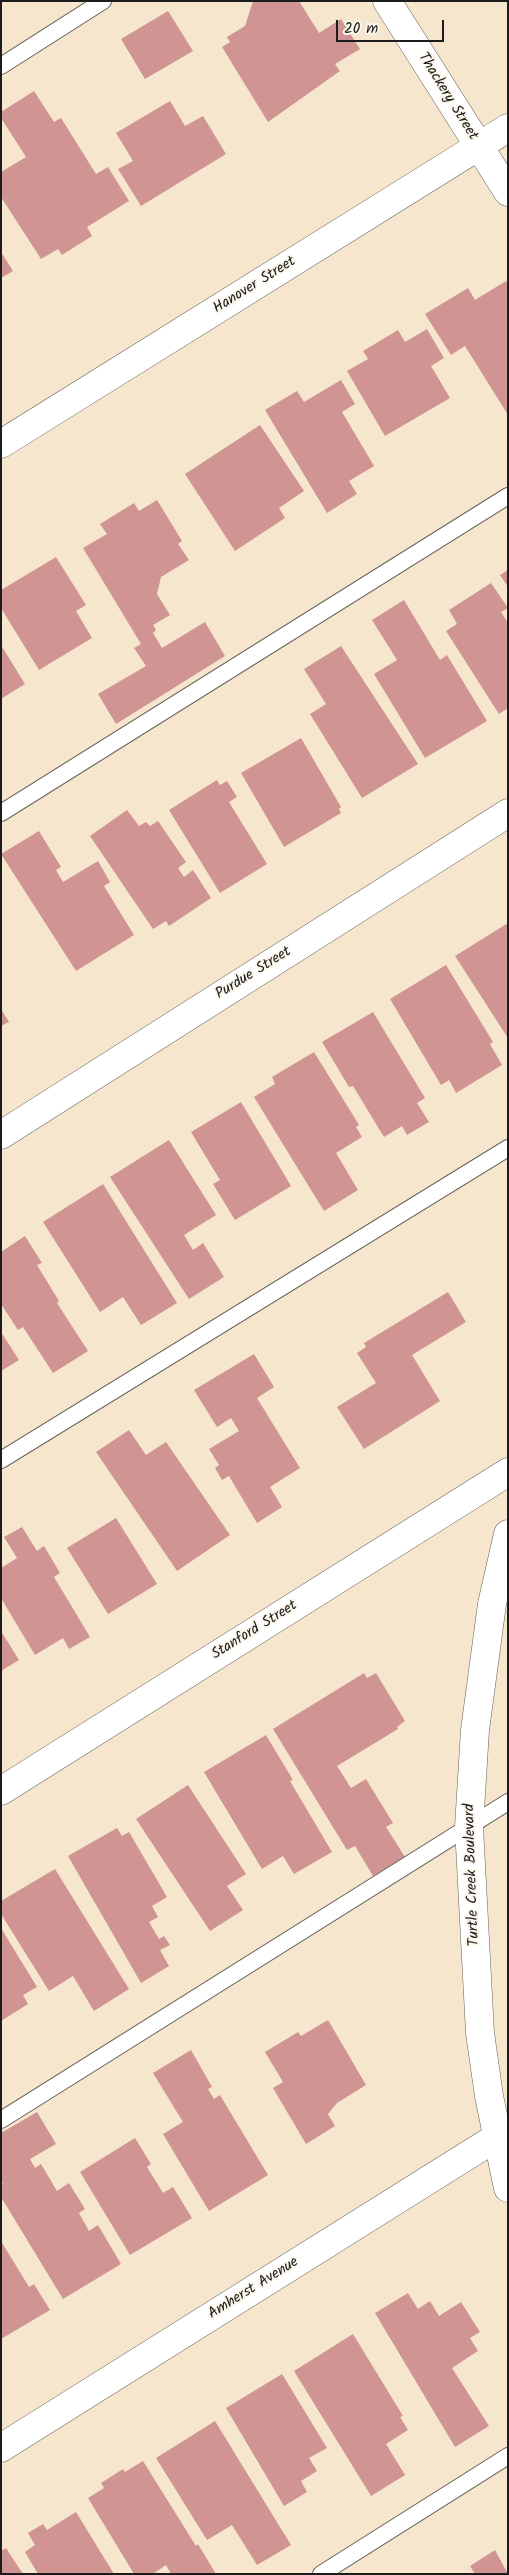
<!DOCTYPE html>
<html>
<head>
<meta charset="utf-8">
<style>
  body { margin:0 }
  #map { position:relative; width:509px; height:2575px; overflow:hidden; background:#f5e6cd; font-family:Kalam,sans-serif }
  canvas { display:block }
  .frame { position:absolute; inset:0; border:2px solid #1c1c1c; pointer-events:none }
  .scale { position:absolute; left:336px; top:20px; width:108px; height:22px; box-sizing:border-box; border:2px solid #1c1c1c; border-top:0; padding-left:6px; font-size:15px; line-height:18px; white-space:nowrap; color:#1c1c1c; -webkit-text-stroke:4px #fbf7ec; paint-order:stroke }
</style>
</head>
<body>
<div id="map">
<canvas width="509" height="2575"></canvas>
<div class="frame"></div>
<div class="scale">20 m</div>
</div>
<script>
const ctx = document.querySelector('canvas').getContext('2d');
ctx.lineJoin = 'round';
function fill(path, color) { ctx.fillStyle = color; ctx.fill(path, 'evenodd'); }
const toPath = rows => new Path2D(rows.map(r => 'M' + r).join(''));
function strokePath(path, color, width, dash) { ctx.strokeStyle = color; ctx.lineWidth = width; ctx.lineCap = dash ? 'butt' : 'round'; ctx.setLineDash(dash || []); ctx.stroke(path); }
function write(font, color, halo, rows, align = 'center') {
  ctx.font = font + ' Kalam,sans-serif'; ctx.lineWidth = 4; ctx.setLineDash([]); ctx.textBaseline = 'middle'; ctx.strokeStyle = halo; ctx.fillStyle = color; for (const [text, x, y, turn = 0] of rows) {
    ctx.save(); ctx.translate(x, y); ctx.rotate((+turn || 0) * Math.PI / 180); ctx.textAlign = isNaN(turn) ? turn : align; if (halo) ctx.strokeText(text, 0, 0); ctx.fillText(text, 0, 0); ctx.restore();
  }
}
fill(toPath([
  [253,1,299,1,319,33,341,19,360,49,335,64,340,71,268,122,222,47,230,42,227,37,245,26],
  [168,11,193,51,145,79,121,39],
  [34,91,54,122,61,118,96,174,108,167,129,201,87,227,92,236,62,255,58,249,41,259,1,197,1,172,26,157,1,118,1,112],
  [170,101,185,126,203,116,226,154,141,206,118,169,133,161,116,133],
  [1,252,13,271,1,278],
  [506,281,508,285,508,415,465,346,451,355,425,314,468,288,475,300],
  [427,329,444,358,431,366,450,398,385,436,347,371,368,359,363,351,398,330,405,342],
  [341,380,355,404,342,412,374,466,349,481,357,494,327,513,265,410,297,391,304,402],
  [260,425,304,491,279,508,285,518,235,551,185,474],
  [157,500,182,541,178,544,189,560,161,577,157,594,170,615,153,625,156,630,153,633,162,648,205,622,225,656,116,724,98,694,146,666,134,648,141,644,83,548,107,534,100,524,134,503,139,511],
  [56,557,86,605,76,611,92,638,39,670,1,608,1,590],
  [508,570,508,587,500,575],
  [491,583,508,608,501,612,508,623,508,708,499,714,446,631,457,624,449,610],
  [404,600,440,660,447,655,487,721,425,758,374,674,397,660,372,620],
  [1,645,25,684,1,699],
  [341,646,418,764,362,798,310,714,326,704,304,669],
  [301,738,341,807,339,809,341,813,284,847,241,773],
  [217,780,220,785,227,781,237,797,229,802,267,864,220,893,169,810],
  [127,810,139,826,146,822,150,826,158,821,186,862,178,868,184,877,193,870,211,898,169,926,166,921,153,929,90,836],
  [39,831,61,867,56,870,63,882,98,861,110,882,104,886,134,935,76,971,1,854],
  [508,923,508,1038,455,956],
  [446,965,493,1042,490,1044,502,1065,456,1093,449,1080,441,1085,390,999],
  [1,1009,9,1022,1,1026],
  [373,1012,425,1098,417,1103,429,1122,407,1135,402,1126,384,1137,353,1086,349,1087,322,1042],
  [314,1052,359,1125,356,1127,362,1137,336,1153,358,1190,324,1211,254,1097,275,1084,272,1077],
  [241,1102,291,1186,235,1220,213,1184,220,1180,191,1132],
  [169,1140,216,1215,184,1235,193,1250,203,1243,224,1277,189,1299,110,1177],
  [103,1184,177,1303,141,1325,123,1297,100,1312,43,1222],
  [25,1236,42,1263,37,1265,59,1301,57,1303,88,1351,53,1373,23,1327,18,1330,1,1304,1,1252],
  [448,1292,466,1322,412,1355,440,1401,364,1449,337,1407,376,1383,357,1353,366,1347,364,1343],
  [1,1332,19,1360,1,1371],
  [254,1354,274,1387,257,1398,300,1468,270,1487,282,1507,257,1523,229,1476,222,1480,215,1468,219,1465,209,1449,239,1431,231,1418,217,1427,194,1390],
  [129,1430,146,1455,166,1442,230,1535,177,1571,96,1452],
  [116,1518,157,1584,108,1614,67,1548],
  [22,1527,37,1551,44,1546,60,1573,54,1577,90,1637,69,1649,63,1638,35,1655,1,1598,1,1568,17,1558,4,1537],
  [1,1631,19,1660,1,1671],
  [364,1673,367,1678,376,1673,405,1721,397,1727,398,1729,337,1766,351,1788,366,1779,393,1823,386,1827,405,1857,373,1876,355,1846,347,1850,273,1729],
  [266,1735,293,1780,290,1781,332,1852,294,1874,283,1856,262,1869,204,1772],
  [188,1785,246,1874,227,1886,243,1910,210,1931,136,1819],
  [117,1828,122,1836,129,1832,167,1897,152,1906,158,1917,149,1922,159,1939,164,1936,170,1945,160,1950,169,1966,141,1983,68,1856],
  [55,1869,129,1989,94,2011,73,1976,49,1991,1,1914,1,1901],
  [1,1928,37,1987,23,1995,28,2004,1,2021],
  [328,2020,366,2085,337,2103,328,2114,335,2126,306,2144,273,2088,283,2082,265,2052,298,2032,301,2036],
  [191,2050,212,2087,208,2089,214,2099,220,2095,268,2175,209,2211,163,2134,183,2122,153,2073],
  [37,2112,56,2144,30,2159,35,2168,41,2164,57,2191,69,2183,85,2209,79,2213,89,2231,98,2225,121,2264,63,2299,1,2197,1,2185,3,2184,1,2180,1,2133],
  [135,2138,151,2164,147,2167,163,2193,173,2187,192,2218,130,2255,80,2172],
  [1,2241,29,2287,34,2284,50,2310,1,2339],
  [408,2293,418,2309,430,2301,439,2316,461,2302,480,2332,470,2338,478,2351,452,2368,489,2426,455,2447,375,2313],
  [353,2334,403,2416,400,2417,408,2430,386,2444,405,2475,371,2496,294,2371],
  [282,2374,327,2448,309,2458,317,2471,301,2481,307,2492,284,2506,226,2408],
  [215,2421,291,2545,257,2565,232,2525,207,2540,156,2458],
  [143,2461,196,2546,198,2544,216,2574,171,2574,166,2565,153,2574,134,2574,88,2498,104,2488,101,2483,123,2469,125,2472],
  [76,2512,114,2574,38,2574,25,2552,35,2545,28,2533,43,2524,47,2530],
  [6,2548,23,2574,1,2574,1,2551],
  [495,2550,508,2574,475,2574,470,2566]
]), '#d09593');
const lane = toPath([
  [1,66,103,1],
  [1,813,508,496],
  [1,1460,508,1148],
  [1,2120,508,1802],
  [321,2574,508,2456]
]);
const street = toPath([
  [1,444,508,128],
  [1,1135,508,813],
  [508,1534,492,1604,475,1730,469,1827,480,2033,489,2096,508,2188],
  [1,1791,508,1472],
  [1,2448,508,2130]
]);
const secondary = toPath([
  [387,1,508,192]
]);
strokePath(lane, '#68635a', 18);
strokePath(street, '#68635a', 29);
strokePath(secondary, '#68635a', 29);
strokePath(lane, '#fff', 16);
strokePath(street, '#fff', 28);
strokePath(secondary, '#fff', 28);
write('15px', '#1c1c1c', '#fbf7ec', [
  ["Thackery Street",447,97,58],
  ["Hanover Street",255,286,-32],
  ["Purdue Street",254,974,-32],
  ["Stanford Street",255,1631,-32],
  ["Turtle Creek Boulevard",473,1875,-92],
  ["Amherst Avenue",254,2289,-32]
]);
</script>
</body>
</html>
